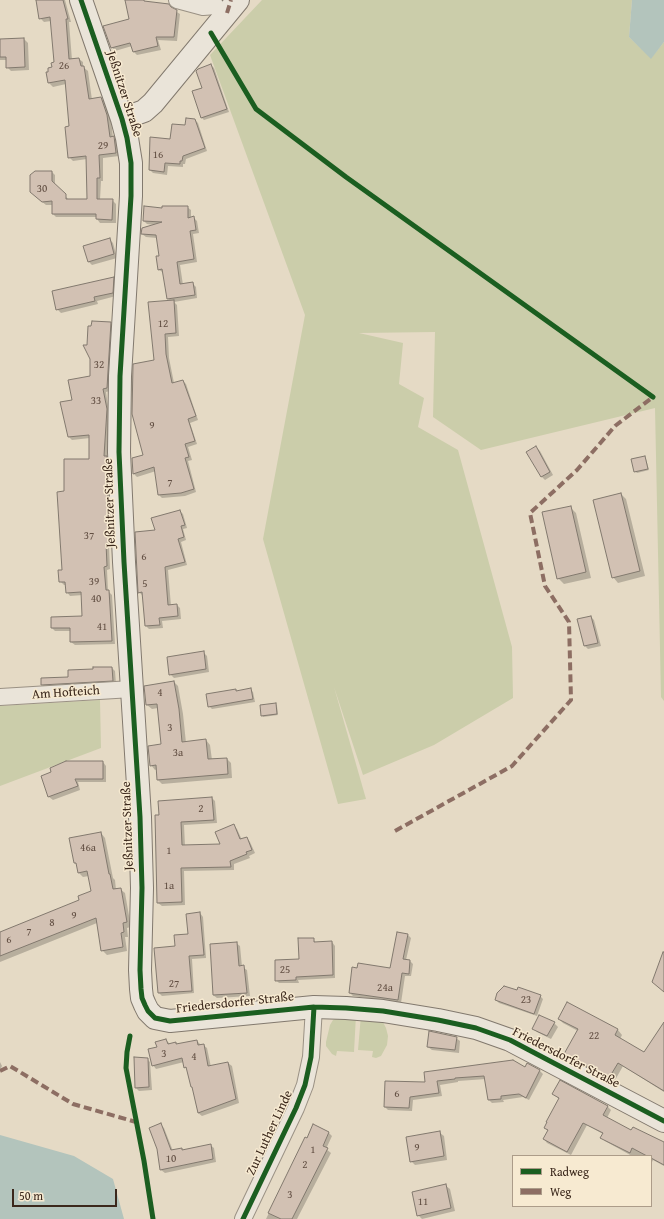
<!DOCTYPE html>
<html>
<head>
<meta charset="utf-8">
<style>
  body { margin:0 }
  #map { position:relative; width:664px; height:1219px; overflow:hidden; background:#e5dac5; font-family:"Gentium Book Plus",serif }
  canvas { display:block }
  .legend { position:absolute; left:512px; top:1155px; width:140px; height:52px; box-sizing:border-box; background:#f7ead1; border:1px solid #ac9c89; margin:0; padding:5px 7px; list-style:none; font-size:12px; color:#3b281c }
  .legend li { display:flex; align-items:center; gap:8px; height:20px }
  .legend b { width:20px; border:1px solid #ac9c89 }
  .scale { position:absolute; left:12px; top:1189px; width:105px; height:18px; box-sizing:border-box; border:2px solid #3b281c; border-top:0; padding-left:5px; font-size:12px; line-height:14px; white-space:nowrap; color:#3b281c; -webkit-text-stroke:3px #f7ead1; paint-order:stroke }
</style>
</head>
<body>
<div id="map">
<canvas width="664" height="1219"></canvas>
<ul class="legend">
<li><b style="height:5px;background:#1b5e20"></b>Radweg</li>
<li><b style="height:5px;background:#8d6e63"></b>Weg</li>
</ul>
<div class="scale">50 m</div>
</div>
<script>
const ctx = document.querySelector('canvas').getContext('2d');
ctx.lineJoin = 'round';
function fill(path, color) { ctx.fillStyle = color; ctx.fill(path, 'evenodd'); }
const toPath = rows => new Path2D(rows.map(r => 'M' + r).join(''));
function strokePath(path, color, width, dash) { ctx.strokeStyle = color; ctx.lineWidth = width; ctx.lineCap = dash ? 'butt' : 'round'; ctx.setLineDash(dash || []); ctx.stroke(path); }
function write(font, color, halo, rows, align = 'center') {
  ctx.font = font + ' "Gentium Book Plus",serif'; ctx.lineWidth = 3; ctx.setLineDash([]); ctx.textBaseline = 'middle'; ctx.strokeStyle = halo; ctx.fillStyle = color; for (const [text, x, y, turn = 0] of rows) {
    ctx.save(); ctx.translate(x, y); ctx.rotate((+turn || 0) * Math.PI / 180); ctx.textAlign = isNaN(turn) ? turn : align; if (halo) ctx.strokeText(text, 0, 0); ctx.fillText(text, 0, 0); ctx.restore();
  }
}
fill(toPath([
  [262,0,632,0,629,37,651,58,664,42,664,701,661,697,655,408,481,450,433,417,435,332,359,333,403,343,399,384,424,398,418,427,458,450,512,647,513,698,434,745,363,775,334,687,366,799,338,804,263,539,305,315,210,55],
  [100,700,101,748,0,786,0,706],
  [356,1015,354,1052,337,1051,336,1056,332,1054,326,1046,326,1042,330,1025,333,1020,339,1017],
  [361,1015,383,1022,386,1028,388,1036,387,1045,381,1056,376,1058,372,1057,373,1051,358,1050]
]), '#cbcdaa');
fill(toPath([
  [632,0,664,0,664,42,651,59,629,37],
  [0,1135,74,1156,113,1179,124,1219,0,1219]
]), '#b3c4bc');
fill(toPath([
  [37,0,65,0,71,22,69,22,72,60,79,59,83,62,83,67,88,71,92,100,101,98,105,102,111,119,113,138,117,141,119,156,103,158,103,181,101,181,100,200,112,200,116,204,116,223,100,223,97,219,97,217,56,217,53,214,53,205,46,205,35,196,52,172,55,175,55,185,69,200,88,200,87,159,73,161,69,157,70,127,66,84,53,87,49,83,47,73,53,68,55,63,51,21,44,22,40,18],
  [172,9,180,14,177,41,158,40,161,50,137,55,134,52,132,46,115,51,112,47,131,20],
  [24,39,28,43,29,70,11,71,7,67,7,60,0,60,0,40],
  [211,65,214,68,229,112,204,120,201,117,203,89],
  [195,120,198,123,207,151,186,159,185,164,183,164,183,167,168,166,167,175,153,173,150,170,171,140],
  [187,207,191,210,191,218,194,218,197,221,199,233,193,234,197,262,180,265,183,285,192,283,196,287,197,298,174,302,177,305,179,336,168,337,169,358,174,383,183,381,186,384,198,420,190,423,197,444,188,447,192,460,188,461,196,492,185,496,162,498,159,495,156,471,137,477,134,474,133,459,144,455,155,361,170,301,168,299,164,273,159,270,160,257,157,238,146,237,142,234,155,225,147,224,144,221,163,209],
  [109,239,113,243,117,258,92,265,89,262],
  [113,278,117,282,116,296,97,301,98,304,61,313,57,309],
  [110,323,114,326,110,391,106,392,109,413,107,458,110,461,110,463,112,546,109,546,110,569,107,570,108,591,112,595,115,644,75,645,71,642,71,631,55,631,52,628,83,617,83,595,70,596,67,592,66,585,64,585,60,581,63,570,65,492,90,460,90,438,72,440,69,437,73,400,90,376,91,359,88,346],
  [536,447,540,451,553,475,545,480,541,476],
  [645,458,646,459,649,470,637,473,635,471],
  [621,494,626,499,645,576,618,583,613,577],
  [570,507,576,513,591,578,564,584,558,578],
  [180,511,183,514,187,528,183,529,186,540,181,542,187,565,168,570,171,606,177,605,180,608,181,619,162,621,163,628,149,629,146,626,143,596,139,592,156,531],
  [591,617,594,620,601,646,588,649,585,646],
  [203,652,207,656,209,672,174,678,170,674],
  [112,668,115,671,116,684,46,688,42,685,94,669],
  [174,682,178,686,183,714,186,743,206,740,210,745,212,760,227,759,231,763,232,778,162,784,158,780,157,769,155,770,151,765,162,745,158,708,152,709,147,705,145,687],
  [250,689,253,692,255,702,212,709,209,706,236,690,237,692],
  [276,704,277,706,278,715,263,717,262,715],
  [103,762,106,766,106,782,78,782,80,790,53,800,49,797,42,776],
  [212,798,215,801,217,823,184,825,185,846,222,845,234,826,237,829,242,840,247,838,250,842,255,853,249,856,250,858,234,864,234,870,184,871,185,905,162,906,158,903,156,816],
  [101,833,105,838,113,878,115,880,116,890,120,889,125,893,131,927,127,928,128,937,125,937,127,951,107,955,102,950,97,923,0,962,0,933,80,901,92,892,89,876,83,877,78,872,77,865,75,863],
  [200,913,203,917,206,958,192,959,194,993,162,996,159,993,176,947,189,935],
  [408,935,411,938,406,960,410,961,413,964,411,976,405,976,401,1003,353,996,350,993,391,969],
  [313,939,316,943,332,942,335,946,335,978,298,980,299,983,279,983,276,980,300,960],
  [236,943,240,946,242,967,247,970,250,996,217,998,213,995,211,945],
  [540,996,543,999,537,1016,499,1003,496,1000],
  [567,1003,618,1030,622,1035,620,1039,645,1053,664,1024,664,1092,623,1066,614,1082,570,1059,565,1054,578,1031,563,1023,559,1019],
  [554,1023,558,1027,551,1039,537,1032,533,1028],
  [456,1038,460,1041,459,1053,432,1050,428,1047],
  [166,1040,170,1044,176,1043,178,1045,197,1041,201,1045,203,1045,207,1048,211,1067,228,1063,232,1066,239,1103,202,1116,198,1113,188,1070,185,1067,184,1062,156,1069,153,1065,158,1047],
  [147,1059,150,1062,152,1090,139,1091,136,1088],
  [0,1062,2,1066,0,1070],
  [527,1064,540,1071,543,1074,529,1100,523,1097,503,1100,504,1102,492,1103,489,1100,486,1079,458,1081,458,1082,440,1085,442,1096,413,1100,412,1111,388,1110,385,1107,427,1083,425,1073,525,1068],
  [553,1094,608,1107,611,1110,607,1118,631,1131,664,1143,664,1166,653,1160,651,1164,651,1156,632,1156,605,1141,602,1138,603,1134,587,1125,571,1155,547,1143,544,1139,548,1131,545,1128,559,1099],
  [161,1125,164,1128,173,1151,182,1149,183,1151,210,1145,214,1148,216,1162,165,1173,161,1170],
  [314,1126,329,1133,332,1136,326,1149,331,1153,297,1219,266,1219,298,1153],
  [440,1133,444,1136,447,1160,415,1165,411,1161],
  [446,1186,450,1189,455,1211,422,1219,418,1215]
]), '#0003');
const building = toPath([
  [36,0,63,0,68,19,66,19,69,59,79,58,81,66,84,66,89,99,101,97,107,115,110,137,114,136,116,153,99,155,100,178,97,178,97,199,113,199,112,220,96,219,96,214,52,214,52,201,42,202,30,192,30,175,35,171,52,171,52,181,66,194,66,199,87,199,86,156,68,158,65,127,69,126,65,80,48,83,46,72,48,72,48,68,52,67,51,63,54,62,50,17,39,19,36,0],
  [125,0,144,0,144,1,169,4,171,7,177,10,174,37,156,37,158,46,133,52,130,43,111,48,103,26,129,19,125,0],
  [24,38,25,67,6,68,6,57,0,57,0,39,24,38],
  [211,64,227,109,201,118,192,91,202,88,196,71,198,69,211,64],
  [186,118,195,119,205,148,183,156,182,161,180,161,180,164,165,163,164,172,149,170,150,137,170,139,172,124,185,125,186,118],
  [144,206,162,208,162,206,188,206,188,218,194,216,196,230,190,231,194,259,177,262,180,284,193,282,195,295,167,299,162,269,158,270,156,256,159,256,156,235,141,234,142,228,162,222,143,221,144,206],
  [110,238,114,254,88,262,83,246,110,238],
  [114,277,113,293,94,297,95,301,56,310,52,291,114,277],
  [174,300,176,333,165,334,166,354,172,383,183,380,196,416,188,419,195,441,185,444,189,457,185,458,194,489,181,493,158,495,154,467,133,474,132,458,143,455,132,414,133,364,154,360,148,302,174,300],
  [92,321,111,322,107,388,103,389,107,409,104,456,107,456,107,459,109,543,106,543,107,566,104,567,106,590,109,590,112,641,70,642,70,628,51,628,51,617,82,616,81,592,66,593,65,582,59,582,58,570,62,570,57,492,64,491,64,459,89,459,89,435,68,437,60,402,72,400,68,380,90,376,90,359,83,345,87,345,88,326,91,326,92,321],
  [536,446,550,472,541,477,526,452,536,446],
  [645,456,648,469,634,472,631,459,645,456],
  [621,493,640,571,612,578,593,500,621,493],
  [571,506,586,572,557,579,542,512,571,506],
  [180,510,185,525,181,526,184,537,178,539,185,562,165,567,168,605,177,604,178,616,159,618,160,625,145,626,142,592,138,593,135,532,155,530,151,518,180,510],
  [591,616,598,643,584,646,577,619,591,616],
  [204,651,206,669,169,675,167,657,204,651],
  [93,667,112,667,113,681,41,685,41,678,68,677,68,670,93,669,93,667],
  [174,681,179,709,182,742,206,739,208,759,227,758,228,774,157,780,156,765,150,766,148,746,161,744,157,704,146,705,144,686,174,681],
  [251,688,253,699,208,707,206,694,236,689,236,691,251,688],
  [276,703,277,714,261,716,260,705,276,703],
  [66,761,103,761,103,779,75,779,78,786,48,797,41,776,51,772,50,768,66,761],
  [212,797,214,820,181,822,182,845,220,844,215,832,234,824,240,839,247,837,252,850,246,852,247,854,230,861,231,867,181,868,182,902,157,903,155,815,159,815,158,801,212,797],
  [101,832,109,874,110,874,113,889,121,888,127,922,123,923,124,932,121,933,123,947,101,951,96,918,0,956,0,932,79,900,78,896,91,891,87,871,78,873,76,863,74,863,69,838,101,832],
  [200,912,204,955,189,956,192,991,158,993,154,948,175,946,174,935,188,934,186,914,200,912],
  [397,932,408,934,403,959,410,960,409,974,402,973,398,1000,349,993,352,967,357,968,358,963,390,968,397,932],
  [298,938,314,938,314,942,332,941,333,975,296,977,296,980,275,981,275,960,299,959,298,938],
  [237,942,239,966,244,965,247,993,213,995,210,944,237,942],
  [663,952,664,952,664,992,652,982,663,952],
  [504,986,517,990,518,987,541,995,534,1014,495,1000,497,993,504,986],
  [567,1002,618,1029,615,1035,644,1052,664,1022,664,1091,618,1063,609,1078,564,1054,578,1029,558,1019,567,1002],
  [539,1015,555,1022,547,1036,532,1029,539,1015],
  [429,1031,457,1037,455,1050,427,1047,429,1031],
  [166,1039,168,1044,176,1042,176,1044,197,1040,198,1045,204,1044,208,1066,228,1062,236,1099,198,1113,192,1087,191,1087,186,1067,184,1068,182,1058,152,1066,148,1049,157,1047,155,1042,166,1039],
  [134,1057,148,1058,149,1087,135,1088,134,1057],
  [513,1060,525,1067,527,1063,540,1070,526,1098,519,1094,501,1096,501,1099,488,1100,484,1076,455,1078,455,1079,437,1081,439,1093,410,1097,409,1108,384,1107,385,1081,425,1082,424,1072,513,1060],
  [560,1080,608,1106,603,1115,631,1130,633,1127,664,1142,664,1165,651,1158,651,1156,647,1156,632,1148,630,1153,600,1138,603,1133,583,1123,567,1152,543,1139,548,1130,544,1128,547,1122,546,1122,559,1098,552,1094,560,1080],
  [161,1123,171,1150,182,1148,182,1150,211,1144,213,1159,160,1170,157,1149,149,1128,161,1123],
  [313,1124,329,1132,323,1146,328,1148,292,1219,281,1219,268,1213,305,1137,307,1138,313,1124],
  [440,1131,444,1156,410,1162,406,1137,440,1131],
  [446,1184,451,1208,417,1216,412,1192,446,1184]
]);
fill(building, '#d2c1b3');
strokePath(building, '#82796e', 1);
const street = toPath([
  [177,0,203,7,216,6],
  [0,697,132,689],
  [243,1219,296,1108,305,1085,311,1057,314,1007]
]);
const secondary = toPath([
  [81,0,122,119,127,138,131,163,131,196,120,376,119,452,124,562,140,817,142,888,140,970,141,989,142,998,145,1005,148,1011,155,1018,170,1021,314,1007,346,1008,383,1011,438,1020,476,1028,510,1040,664,1121],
  [122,119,144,111,153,103,238,0]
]);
strokePath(street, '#9a9184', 18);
strokePath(secondary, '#82796e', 24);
strokePath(street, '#eae4d9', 16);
strokePath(secondary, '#eae4d9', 22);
strokePath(toPath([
  [227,13,231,0],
  [395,831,512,766,571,700,569,622,545,586,530,513,577,470,615,426,653,397,650,396],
  [0,1071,10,1066,73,1104,136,1122]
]), '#8d6e63', 4, [8, 4]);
strokePath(toPath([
  [81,0,122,119,127,138,131,163,131,196,120,376,119,452,124,562,140,817,142,888,140,970,141,989,142,998,145,1005,148,1011,155,1018,170,1021,314,1007,346,1008,383,1011,438,1020,476,1028,510,1040,664,1121],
  [211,33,256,109,346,177,653,397],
  [130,1036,127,1052,126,1068,144,1161,153,1219],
  [243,1219,296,1108,305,1085,311,1057,314,1007]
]), '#1b5e20', 5);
write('11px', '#614e42', null, [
  ["26",64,66],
  ["29",103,146],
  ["16",158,155],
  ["30",42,189],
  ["12",163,324],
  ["32",99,365],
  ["33",96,401],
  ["9",152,426],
  ["7",170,483],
  ["37",89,536],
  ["6",144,557],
  ["39",94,582],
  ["5",145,584],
  ["40",96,599],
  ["41",102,627],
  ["4",160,693],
  ["3",170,728],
  ["3a",178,753],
  ["2",201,809],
  ["46a",88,848],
  ["1",169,851],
  ["1a",169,886],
  ["9",74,916],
  ["8",52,923],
  ["7",29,932],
  ["6",9,940],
  ["25",285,970],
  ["27",174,984],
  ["24a",385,988],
  ["23",526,1000],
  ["22",594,1036],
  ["3",164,1054],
  ["4",194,1057],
  ["6",397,1094],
  ["9",417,1148],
  ["1",313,1150],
  ["10",171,1159],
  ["2",305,1165],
  ["3",290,1195],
  ["11",423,1202]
]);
write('13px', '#3b281c', '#f7ead1', [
  ["Jeßnitzer Straße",124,94,72],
  ["Jeßnitzer Straße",110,503,-92],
  ["Am Hofteich",66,693,-4],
  ["Jeßnitzer Straße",128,826,-92],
  ["Friedersdorfer Straße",235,1003,-6],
  ["Friedersdorfer Straße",566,1058,27],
  ["Zur Luther Linde",270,1133,-65]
]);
</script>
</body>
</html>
